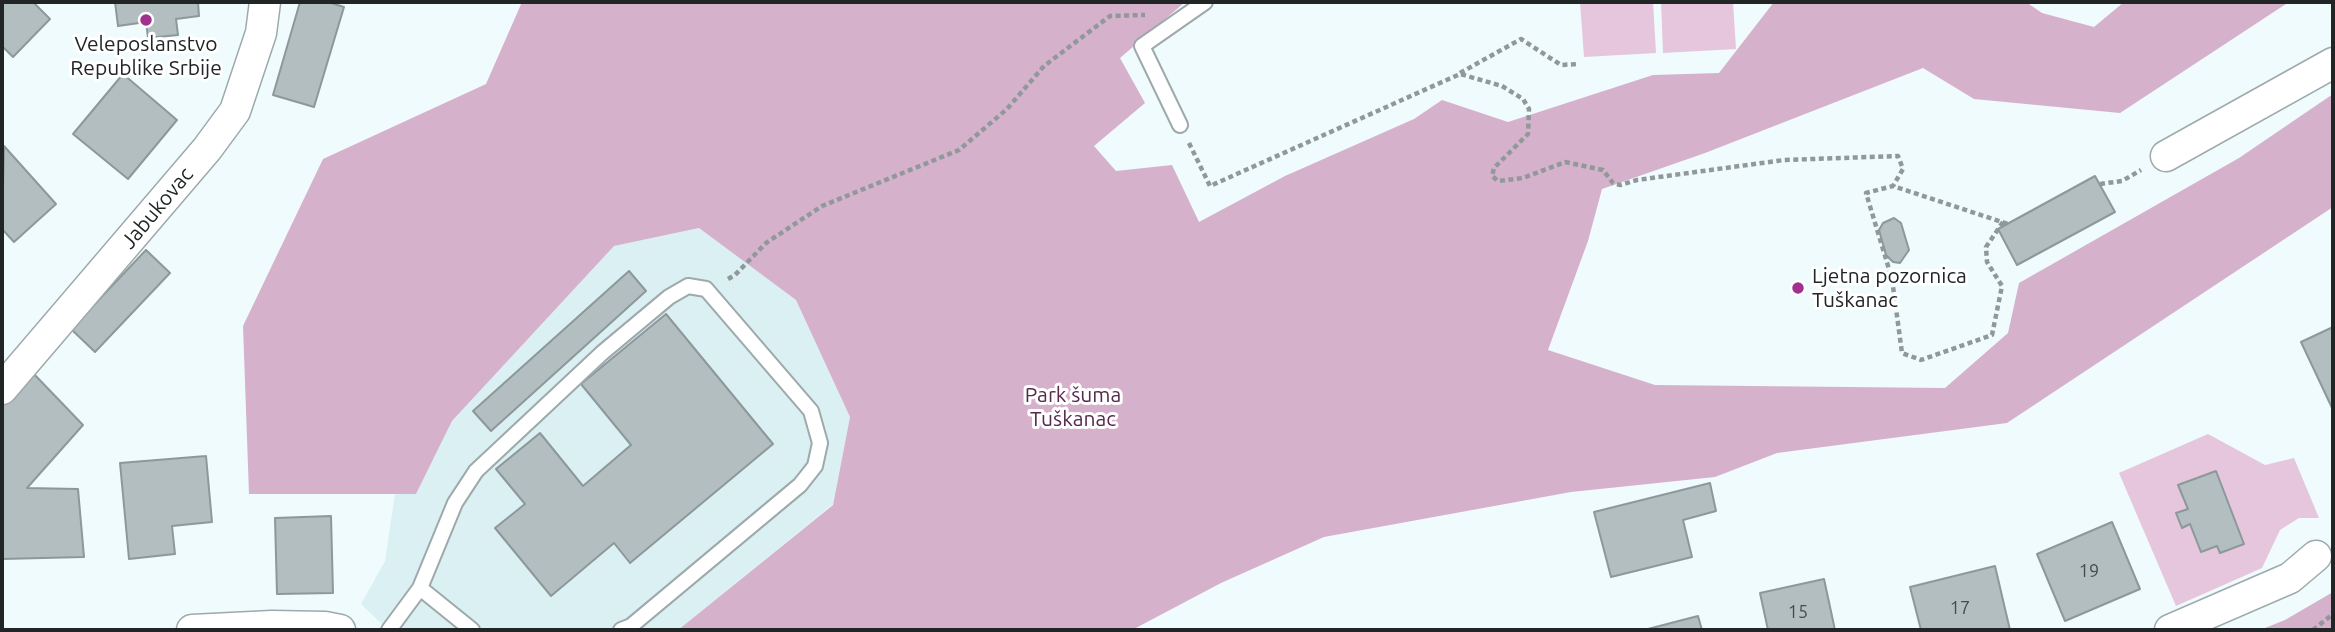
<!DOCTYPE html>
<html>
<head>
<meta charset="utf-8">
<style>
  body { margin:0 }
  #map { position:relative; width:2335px; height:632px; overflow:hidden; background:#effbfd; font-family:Ubuntu,sans-serif }
  canvas { display:block }
  .frame { position:absolute; inset:0; border:4px solid #212526; pointer-events:none }
</style>
</head>
<body>
<div id="map">
<canvas width="2335" height="632"></canvas>
<div class="frame"></div>
</div>
<script>
const ctx = document.querySelector('canvas').getContext('2d');
ctx.lineJoin = 'round';
function fill(path, color) { ctx.fillStyle = color; ctx.fill(path, 'evenodd'); }
const toPath = rows => new Path2D(rows.map(r => 'M' + r).join(''));
function strokePath(path, color, width, dash) { ctx.strokeStyle = color; ctx.lineWidth = width; ctx.lineCap = dash ? 'butt' : 'round'; ctx.setLineDash(dash || []); ctx.stroke(path); }
function write(font, color, halo, rows, align = 'center') {
  ctx.font = font + ' Ubuntu,sans-serif'; ctx.lineWidth = 6; ctx.setLineDash([]); ctx.textBaseline = 'middle'; ctx.strokeStyle = halo; ctx.fillStyle = color; for (const [text, x, y, turn = 0] of rows) {
    ctx.save(); ctx.translate(x, y); ctx.rotate((+turn || 0) * Math.PI / 180); ctx.textAlign = isNaN(turn) ? turn : align; if (halo) ctx.strokeText(text, 0, 0); ctx.fillText(text, 0, 0); ctx.restore();
  }
}
fill(toPath([
  [699,228,796,300,850,417,833,504,678,630,388,630,361,604,385,561,395,494,416,494,452,421,614,246]
]), '#daf0f3');
fill(toPath([
  [1580,2,1653,2,1656,53,1584,57],
  [1661,2,1733,2,1736,49,1663,53],
  [2208,434,2265,465,2294,458,2319,518,2299,518,2280,530,2262,568,2176,606,2119,473]
]), '#e5c6dc');
fill(toPath([
  [522,2,1185,2,1120,58,1145,103,1094,146,1116,171,1172,165,1199,222,1285,176,1414,119,1442,100,1508,122,1653,75,1719,73,1774,2,2026,2,2042,13,2094,27,2124,2,2289,2,2120,113,1974,99,1923,68,1705,153,1602,189,1588,241,1548,350,1655,385,1945,388,2008,333,2019,283,2239,158,2333,94,2333,207,2007,423,1777,453,1715,477,1571,492,1324,537,1221,583,1132,630,678,630,833,505,850,417,796,300,699,228,614,246,452,421,416,494,249,494,243,326,323,159,486,84],
  [2333,592,2333,630,2260,630,2285,620]
]), '#d6b1cc');
const building = toPath([
  [2,2,33,2,50,19,13,57,2,46,2,2],
  [115,2,198,2,199,16,176,19,178,35,148,38,146,22,118,26,115,2],
  [300,2,328,2,344,7,314,107,273,95,300,2],
  [123,74,177,120,128,179,73,134,123,74],
  [4,146,56,204,14,242,2,229,4,146],
  [2095,176,2115,212,2017,265,1998,229,2095,176],
  [1894,218,1901,223,1909,250,1900,263,1893,262,1886,255,1879,230,1883,223,1894,218],
  [146,250,170,273,95,352,71,329,146,250],
  [629,271,646,291,491,431,473,411,629,271],
  [666,314,773,444,630,563,614,543,551,596,495,528,525,504,496,469,540,433,583,486,631,445,581,384,666,314],
  [2333,327,2333,410,2301,342,2333,327],
  [32,372,83,425,27,488,78,489,84,557,2,559,2,406,32,372],
  [206,456,212,522,172,526,175,554,129,559,120,463,206,456],
  [2216,471,2244,544,2220,553,2217,546,2201,552,2190,524,2182,528,2176,513,2188,509,2178,485,2216,471],
  [1710,483,1716,511,1683,520,1692,557,1611,577,1594,512,1710,483],
  [331,516,333,593,277,594,275,518,331,516],
  [2112,522,2140,589,2065,621,2037,554,2112,522],
  [1995,566,2010,630,1921,630,1910,587,1995,566],
  [1824,579,1835,630,1768,630,1760,593,1824,579],
  [1698,616,1702,630,1644,630,1698,616]
]);
fill(building, '#b3bec1');
strokePath(building, '#8d989a', 2);
const lane = toPath([
  [1180,125,1142,46,1205,2],
  [420,588,472,630],
  [389,630,420,588,455,503,476,471,602,353,669,297,688,286,706,289,811,411,820,443,815,466,800,485,631,626,621,630]
]);
const street = toPath([
  [2166,156,2333,63],
  [2,389,207,149,235,111,261,33,265,2],
  [192,630,272,626,325,627,340,630],
  [2170,630,2290,578,2316,556]
]);
strokePath(lane, '#9ea9ab', 18);
strokePath(street, '#9ea9ab', 33);
strokePath(toPath([
  [1460,73,1521,39,1561,65,1578,64],
  [1189,143,1210,186,1460,74,1502,86,1523,99,1529,109,1528,134,1494,168,1492,176,1498,181,1523,178,1565,162,1603,170,1613,183,1620,185,1637,180,1784,160,1898,156,1903,169,1893,186],
  [2100,184,2122,181,2141,170],
  [2003,222,1986,247,1987,262,2002,286,1992,335,1921,360,1902,353,1892,279,1866,193,1893,186,2008,224],
  [728,279,735,275,766,243,822,206,959,150,1007,109,1044,66,1110,16,1145,15],
  [2313,630,2333,614]
]), '#90989a', 4.5, [5, 3.5]);
strokePath(lane, '#fff', 14);
strokePath(street, '#fff', 30);
for (const [x, y, r, color] of [
  [146,20,7,"#a2318e"],
  [1798,288,7,"#a2318e"]
]) { const dot = new Path2D(); dot.arc(x, y, r, 0, 2 * Math.PI); ctx.fillStyle = color; ctx.fill(dot); strokePath(dot, '#fff', 2.5); }
write('18px', '#464b4d', null, [
  ["19",2089,571],
  ["17",1960,608],
  ["15",1798,612]
]);
write('21px', '#212526', '#fff', [
  ["Veleposlanstvo",146,44],
  ["Republike Srbije",146,68],
  ["Ljetna pozornica",1812,276,"left"],
  ["Tuškanac",1812,300,"left"]
]);
write('21px', '#212526', '#fff', [
  ["Jabukovac",157,208,-50]
]);
write('21px', '#57294d', '#fff', [
  ["Park šuma",1073,395],
  ["Tuškanac",1073,419]
]);
</script>
</body>
</html>
